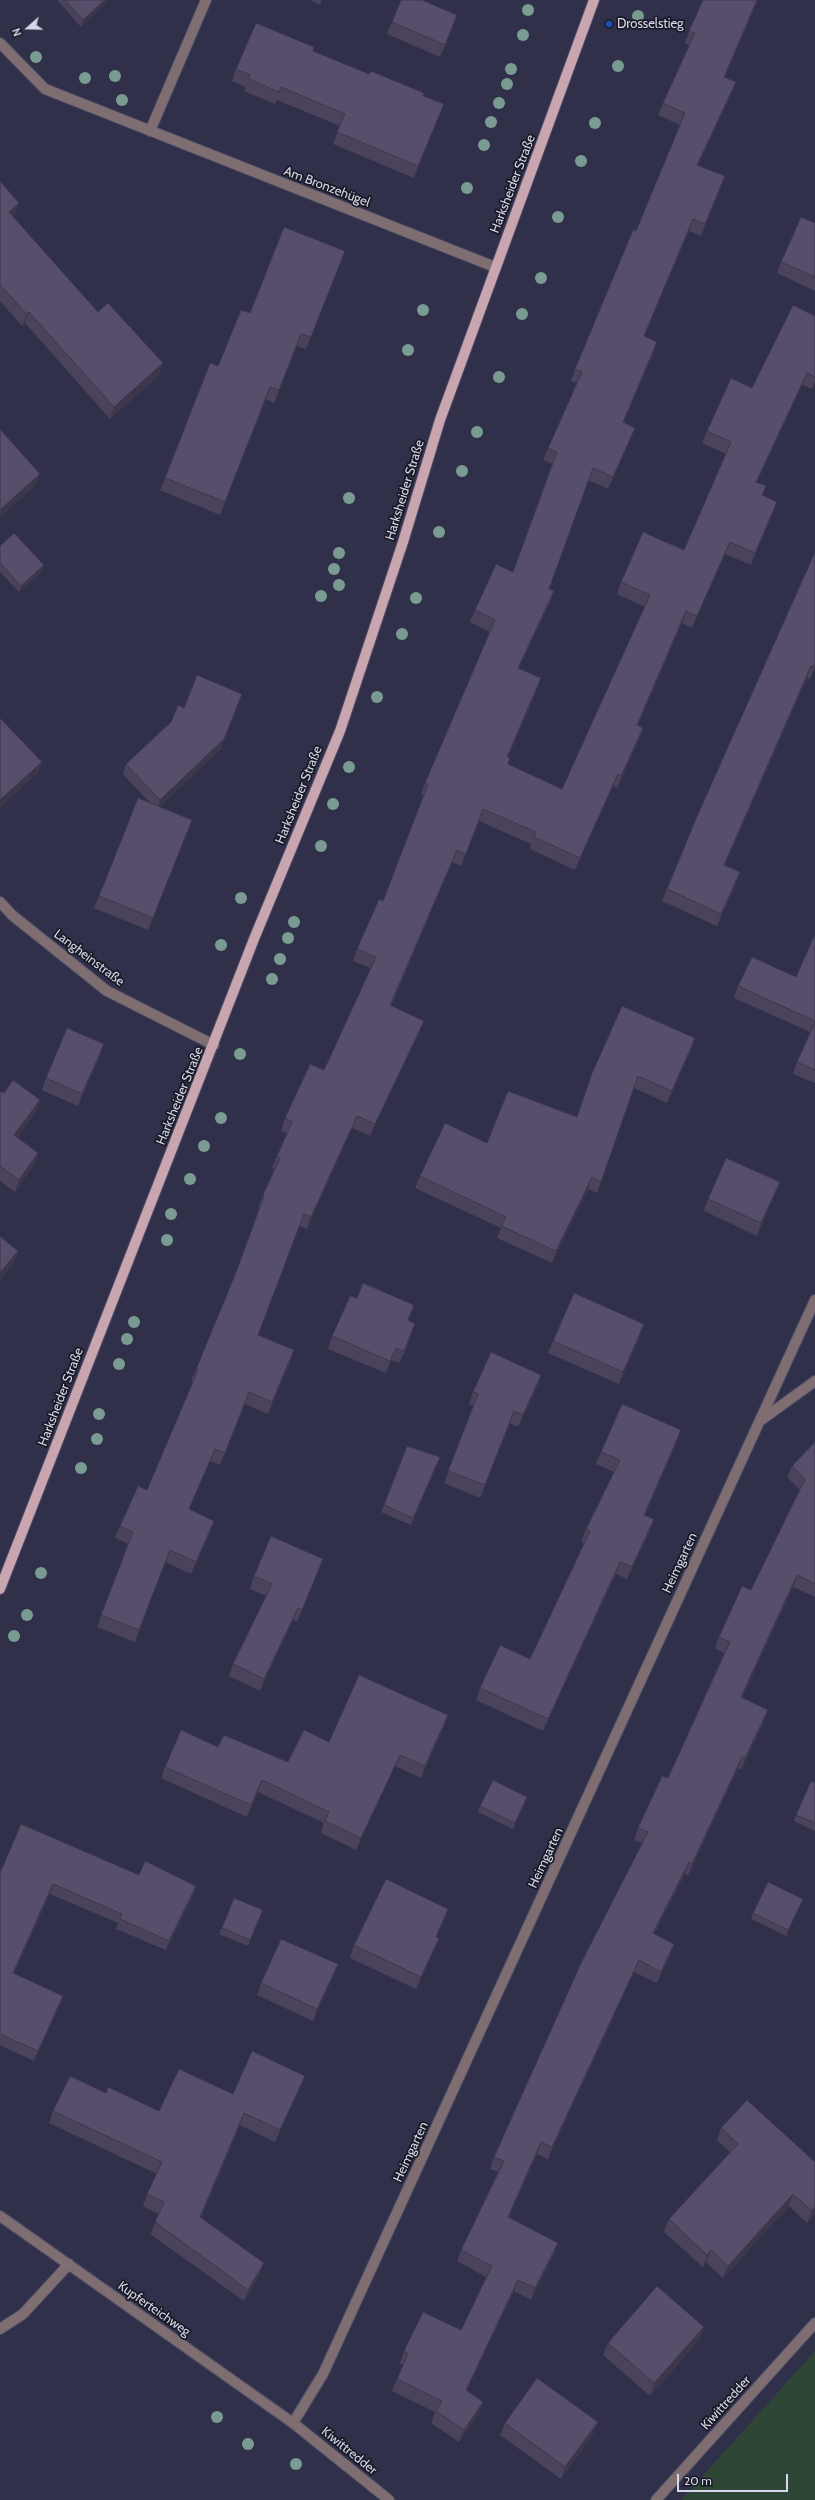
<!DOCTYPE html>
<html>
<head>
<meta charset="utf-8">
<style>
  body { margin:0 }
  #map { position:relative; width:815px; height:2500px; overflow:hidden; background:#30304b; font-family:Cabin,sans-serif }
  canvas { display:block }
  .north { position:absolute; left:8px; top:8px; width:40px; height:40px; -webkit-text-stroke:3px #191a26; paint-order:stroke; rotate:250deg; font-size:11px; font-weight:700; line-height:16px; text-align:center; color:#d6d7e8 }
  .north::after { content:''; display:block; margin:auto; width:14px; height:18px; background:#d6d7e8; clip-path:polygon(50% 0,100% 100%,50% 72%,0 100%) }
  .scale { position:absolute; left:677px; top:2474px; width:111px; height:18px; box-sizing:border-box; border:2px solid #d6d7e8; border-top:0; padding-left:5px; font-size:12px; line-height:14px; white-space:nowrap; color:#d6d7e8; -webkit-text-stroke:3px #191a26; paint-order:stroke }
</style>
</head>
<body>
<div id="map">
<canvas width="815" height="2500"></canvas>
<div class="north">N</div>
<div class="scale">20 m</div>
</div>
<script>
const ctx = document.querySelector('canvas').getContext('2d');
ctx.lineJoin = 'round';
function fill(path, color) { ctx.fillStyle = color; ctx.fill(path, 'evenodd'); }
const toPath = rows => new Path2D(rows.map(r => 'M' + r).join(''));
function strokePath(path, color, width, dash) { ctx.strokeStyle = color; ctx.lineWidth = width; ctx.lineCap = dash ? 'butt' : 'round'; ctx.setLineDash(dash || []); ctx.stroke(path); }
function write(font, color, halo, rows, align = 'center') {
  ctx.font = font + ' Cabin,sans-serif'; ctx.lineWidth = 3.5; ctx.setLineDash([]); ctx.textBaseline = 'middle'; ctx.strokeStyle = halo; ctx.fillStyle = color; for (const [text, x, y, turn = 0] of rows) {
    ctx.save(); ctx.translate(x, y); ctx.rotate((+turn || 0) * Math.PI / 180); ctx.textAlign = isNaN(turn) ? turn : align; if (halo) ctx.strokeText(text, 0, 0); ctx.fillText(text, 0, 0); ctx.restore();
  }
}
fill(toPath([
  [815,2351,815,2500,681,2500]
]), '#2d4636');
const minor = toPath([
  [0,43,45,89,495,267],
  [150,131,206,0],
  [0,902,12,915,107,991,214,1045],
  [760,1421,815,1381],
  [0,2216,293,2423,389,2500],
  [0,2329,23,2314,69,2264],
  [293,2423,323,2374,815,1300],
  [656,2500,815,2323]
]);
const major = toPath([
  [0,1589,254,939,340,731,403,542,440,420,594,0]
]);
strokePath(minor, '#4b4b64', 12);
strokePath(major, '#4b4b64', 12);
strokePath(minor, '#7f6e71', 10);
strokePath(major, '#c9a6af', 10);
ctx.fillStyle = '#7a9b92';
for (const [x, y] of [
  [528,10],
  [638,16],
  [523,35],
  [36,57],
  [618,66],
  [511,69],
  [115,76],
  [85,78],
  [507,84],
  [122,100],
  [499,103],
  [491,122],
  [595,123],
  [484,145],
  [581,161],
  [467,188],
  [558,217],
  [541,278],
  [423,310],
  [522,314],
  [408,350],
  [499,377],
  [477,432],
  [462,471],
  [349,498],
  [439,532],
  [339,553],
  [334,569],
  [339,585],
  [321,596],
  [416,598],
  [402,634],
  [377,697],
  [349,767],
  [333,804],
  [321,846],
  [241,898],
  [294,922],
  [288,938],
  [221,945],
  [280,959],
  [272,979],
  [240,1054],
  [221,1118],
  [204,1146],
  [190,1179],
  [171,1214],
  [167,1240],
  [134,1322],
  [127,1339],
  [119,1364],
  [99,1414],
  [97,1439],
  [81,1468],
  [41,1573],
  [27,1615],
  [14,1636],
  [217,2417],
  [248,2444],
  [296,2464]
]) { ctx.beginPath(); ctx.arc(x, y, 6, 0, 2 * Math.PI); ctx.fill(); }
fill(toPath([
  [57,0,107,0,106,3,81,27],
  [310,0,322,0,320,5],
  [703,0,758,0,725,77,736,82,731,94,698,165,721,188,701,236,689,231,644,336,657,342,653,354,623,423,635,428,630,440,608,489,588,480,549,589,550,603,519,668,537,690,508,757,510,758,508,764,562,789,645,607,617,594,621,582,684,550,726,454,702,443,707,431,752,388,815,316,815,382,812,389,802,385,757,482,766,486,763,495,777,502,772,514,751,565,725,554,692,628,682,623,638,725,643,728,639,740,617,788,613,786,575,870,530,849,531,844,479,821,461,866,452,862,391,1006,419,1033,370,1136,352,1128,307,1229,299,1226,258,1335,294,1350,290,1362,268,1414,245,1404,220,1465,210,1461,189,1509,214,1521,210,1533,191,1574,165,1562,135,1642,97,1627,128,1544,115,1538,120,1526,147,1490,193,1382,191,1381,196,1369,235,1275,260,1208,258,1207,263,1195,274,1169,272,1168,277,1156,287,1133,281,1131,285,1118,324,1070,371,968,353,961,357,949,383,901,423,796,421,795,425,783,490,632,470,622,475,610,513,572,552,464,543,460,548,448,577,383,571,381,575,369,636,231,680,125,658,115,663,103,689,45,685,43,689,31],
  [392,22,453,27,440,57,387,34],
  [313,51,423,96,439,117,414,178,333,144,340,126,277,100,275,104,244,91,246,87,232,81,236,69],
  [0,181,15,214,12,216,98,312,163,363,159,375,110,419,25,323,22,326,0,301],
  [815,223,815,291,777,273,781,262],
  [345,251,306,349,297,346,274,403,266,399,220,515,160,490,165,478,250,313],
  [0,546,42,572,19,592,0,572],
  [815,552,815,667,810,679,807,678,725,865,740,872,736,884,717,926,662,901,667,889],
  [242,694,221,749,159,807,192,820,148,930,94,908,99,896,150,803,123,774,126,764,171,722,184,708],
  [815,934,815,1083,793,1074,797,1062,810,1032,734,998,738,986,796,977],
  [695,1038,691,1050,667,1103,634,1088,597,1193,588,1189,552,1263,497,1238,501,1228,415,1188,420,1176,487,1143,577,1117],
  [104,1044,100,1056,78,1106,42,1090,46,1078],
  [0,1091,36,1112,17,1137,38,1153,34,1165,15,1192,0,1181],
  [775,1194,757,1236,704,1211,708,1199],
  [408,1321,415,1324,406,1349,399,1363,391,1360,386,1373,328,1349,332,1336],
  [640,1337,619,1384,548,1353,553,1341],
  [541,1375,537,1387,518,1427,510,1423,480,1498,444,1483,474,1406,469,1404,473,1392],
  [677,1442,645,1515,650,1532,627,1579,616,1574,543,1731,476,1700,480,1688,530,1659,584,1543,581,1541,586,1529,614,1472,596,1464,601,1452],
  [815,1442,815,1597,793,1587,742,1698,764,1722,741,1770,738,1768,688,1876,685,1874,654,1934,674,1944,670,1956,657,1983,634,1972,548,2159,537,2154,509,2217,558,2243,554,2254,531,2300,514,2291,467,2390,483,2402,479,2413,459,2442,431,2423,435,2412,392,2391,397,2379,403,2365,400,2363,404,2351,461,2330,486,2277,457,2261,461,2250,498,2172,490,2169,494,2157,642,1843,634,1840,638,1828,668,1778,724,1653,715,1648,719,1637,751,1590,800,1490,787,1477,792,1466],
  [407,1446,440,1457,411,1525,381,1512],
  [318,1571,297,1622,293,1620,260,1691,229,1676,233,1664,266,1596,250,1589,254,1576],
  [448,1715,444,1727,421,1778,395,1766,356,1850,321,1833,324,1823,258,1792,247,1817,161,1778,165,1767,218,1747,288,1762,329,1742],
  [815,1783,815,1831,794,1821,796,1815],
  [527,1797,525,1803,513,1829,478,1812,480,1806],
  [0,1873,193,1896,166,1950,116,1929,118,1923,50,1894,14,1973,60,2005,34,2061,0,2045],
  [801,1905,786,1936,751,1919,753,1913],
  [448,1909,444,1921,436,1937,439,1938,434,1951,416,1989,350,1958,354,1945],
  [260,1916,248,1946,219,1934,222,1928],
  [338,1964,333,1977,313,2021,257,1995,261,1983],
  [305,2076,300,2088,275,2142,240,2125,201,2218,260,2275,244,2301,150,2234,159,2214,143,2206,147,2194,157,2174,49,2123,53,2111,106,2093,159,2111,233,2094],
  [747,2100,815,2214,807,2223,789,2206,723,2278,706,2262,703,2267,664,2232,669,2219,730,2152,717,2140,721,2128],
  [700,2339,650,2396,603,2355,608,2343],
  [598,2422,593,2434,561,2479,500,2435,505,2423]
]), '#4b435c');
fill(toPath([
  [105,0,107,0,106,3,81,27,83,20],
  [757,0,758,0,720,89,724,77],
  [457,15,453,27,440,57,445,45],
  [736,82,731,94,693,177,697,165],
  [444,104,439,117,414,178,418,166],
  [725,176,721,188,701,236,705,224],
  [19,203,15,214,4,223,9,212],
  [693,219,689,231,639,348,644,336],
  [29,312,25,323,22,326,27,314],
  [301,334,297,346,274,403,279,390],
  [657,342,653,354,618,435,623,422],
  [163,363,159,375,110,419,114,407],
  [807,373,802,385,752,494,756,482],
  [270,387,266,399,220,515,225,502],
  [635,428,630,440,608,489,613,477],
  [40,474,35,486,0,518,0,510],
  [777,502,772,514,751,565,755,553],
  [730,542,725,554,692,628,697,616],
  [44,565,42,572,19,592,21,586],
  [554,591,550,603,513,680,518,668],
  [686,611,682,623,633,737,637,725],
  [815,665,815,667,810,679],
  [811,666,807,678,720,877,724,865],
  [541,678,537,690,503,769,507,757],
  [242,694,221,749,156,810,160,800],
  [643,728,639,740,617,788,621,776],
  [42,762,38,773,0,808,0,800],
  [618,774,613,786,575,870,580,858],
  [192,820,188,832,148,930,153,918],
  [457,850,452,862,385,1017,390,1005],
  [740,872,736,884,717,926,721,914],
  [424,1021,419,1033,370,1136,375,1124],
  [695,1038,691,1050,667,1103,672,1091],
  [104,1044,100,1056,78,1106,82,1094],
  [40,1100,36,1112,10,1147,14,1135],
  [357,1116,352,1128,307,1229,311,1217],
  [38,1153,34,1165,15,1192,19,1180],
  [592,1177,588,1189,552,1263,556,1251],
  [780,1182,775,1194,757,1236,761,1223],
  [18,1251,14,1263,0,1280,0,1273],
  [415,1324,411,1336,399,1363,404,1351],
  [644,1324,640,1337,619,1384,623,1372],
  [294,1350,290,1362,268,1414,272,1402],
  [541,1375,537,1387,518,1427,523,1415],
  [249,1392,245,1404,220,1465,225,1453],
  [681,1430,677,1442,640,1527,644,1515],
  [215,1449,210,1461,184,1521,189,1509],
  [654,1519,650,1532,627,1579,632,1567],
  [214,1521,210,1533,191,1574,196,1562],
  [620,1562,616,1574,543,1731,548,1719],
  [797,1575,793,1587,737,1709,741,1697],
  [298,1608,293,1620,260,1691,264,1679],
  [768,1710,764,1722,741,1770,745,1758],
  [448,1715,444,1727,421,1778,425,1766],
  [400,1755,395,1766,356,1850,361,1838],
  [742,1757,738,1768,688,1876,692,1864],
  [262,1780,258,1792,247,1817,251,1805],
  [527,1797,525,1803,513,1829,515,1823],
  [689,1862,685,1874,648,1945,653,1933],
  [53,1884,50,1894,10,1983,13,1973],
  [196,1886,193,1896,166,1950,169,1941],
  [803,1899,801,1905,786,1936,788,1930],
  [448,1909,444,1921,431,1949,436,1937],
  [439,1938,434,1951,416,1989,421,1977],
  [674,1944,670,1956,657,1983,661,1972],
  [639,1960,634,1972,548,2159,552,2147],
  [338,1964,333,1977,313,2021,317,2009],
  [63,1996,60,2005,34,2061,38,2051],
  [305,2076,300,2088,275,2142,280,2130],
  [244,2113,240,2125,196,2229,200,2217],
  [541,2142,537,2154,504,2229,508,2217],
  [793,2194,789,2206,723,2278,728,2266],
  [815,2207,815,2214,807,2223,812,2211],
  [558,2243,554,2254,531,2300,535,2288],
  [711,2250,706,2262,703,2267,707,2255],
  [264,2263,260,2275,244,2301,248,2290],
  [518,2280,514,2291,462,2402,466,2390],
  [704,2327,700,2339,650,2396,654,2383],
  [483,2402,479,2413,459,2442,464,2430],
  [598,2422,593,2434,561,2479,565,2467]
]), '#3d374b');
const building = toPath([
  [65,0,105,0,83,20,65,0],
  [401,0,422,0,457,15,445,45,392,22,401,0],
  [703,0,757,0,724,77,736,82,697,165,725,176,705,224,693,219,644,336,657,342,623,422,635,428,613,477,593,468,549,589,554,591,518,668,541,678,507,757,510,758,508,764,562,789,650,595,621,582,643,532,684,550,731,442,707,431,731,378,752,388,793,305,815,316,815,377,807,373,756,482,766,486,762,495,777,502,755,553,730,542,697,616,686,611,637,725,643,728,621,776,618,774,580,858,534,837,536,832,483,809,466,854,457,850,390,1005,424,1021,375,1124,357,1116,311,1217,304,1214,258,1335,294,1350,272,1402,249,1392,225,1453,215,1449,189,1509,214,1521,196,1562,170,1550,139,1630,101,1615,133,1532,120,1526,138,1486,147,1490,198,1370,196,1369,235,1275,264,1196,263,1195,280,1158,277,1156,292,1122,285,1118,310,1064,324,1070,376,957,357,949,379,899,383,901,428,784,425,783,495,620,475,610,496,564,513,572,557,452,548,448,582,372,575,369,633,230,636,231,685,113,663,103,695,33,689,31,703,0],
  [256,23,314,47,313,51,369,74,371,71,424,93,423,96,444,104,418,166,337,132,345,114,281,87,279,92,249,79,250,75,236,69,256,23],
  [0,181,19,203,9,212,98,312,108,303,163,363,114,407,29,312,27,314,0,285,0,181],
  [801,217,815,223,815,277,781,262,801,217],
  [284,227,345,251,311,337,301,334,279,390,270,387,225,502,165,478,210,363,218,366,241,310,250,313,284,227],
  [0,429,40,474,0,510,0,429],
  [14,533,44,565,21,586,0,563,0,546,14,533],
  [815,552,815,665,814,667,811,666,724,865,740,872,721,914,667,889,698,814,815,552],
  [197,675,242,694,224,739,160,800,126,764,171,722,178,705,184,708,197,675],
  [0,718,42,762,0,800,0,718],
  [138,798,192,820,153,918,99,896,138,798],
  [815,934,815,1021,738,986,752,957,796,977,815,934],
  [622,1006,695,1038,672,1091,638,1076,601,1182,592,1177,556,1251,501,1226,506,1217,420,1176,445,1123,487,1143,508,1091,577,1117,592,1073,622,1006],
  [815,1022,815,1070,797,1062,815,1022],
  [67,1028,104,1044,82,1094,46,1078,67,1028],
  [13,1080,40,1100,14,1135,38,1153,19,1180,0,1166,0,1091,4,1093,13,1080],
  [726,1158,780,1182,761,1223,708,1199,726,1158],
  [0,1236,18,1251,0,1273,0,1236],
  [363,1283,414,1305,408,1320,415,1324,410,1336,404,1351,396,1348,390,1361,332,1336,350,1296,357,1298,363,1283],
  [574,1293,644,1324,623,1372,553,1341,574,1293],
  [491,1352,541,1375,523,1415,514,1411,485,1485,448,1471,478,1394,473,1392,491,1352],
  [622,1404,681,1430,644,1515,654,1519,632,1567,620,1562,548,1719,480,1688,500,1645,530,1659,590,1531,586,1529,620,1460,601,1452,622,1404],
  [815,1442,815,1584,797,1575,741,1697,768,1710,745,1758,742,1757,692,1864,689,1862,653,1933,674,1944,661,1972,639,1960,552,2147,541,2142,508,2217,558,2243,535,2288,518,2280,466,2390,483,2402,464,2430,436,2411,442,2401,397,2379,408,2354,404,2351,423,2312,461,2330,492,2266,461,2250,504,2161,494,2157,582,1961,648,1832,638,1828,662,1776,668,1778,730,1642,719,1637,742,1586,751,1590,805,1479,792,1466,815,1442],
  [407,1446,440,1457,413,1518,384,1505,407,1446],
  [271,1536,323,1559,302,1610,298,1608,264,1679,233,1664,272,1584,254,1576,271,1536],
  [359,1675,448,1715,425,1766,400,1755,361,1838,325,1821,329,1812,262,1780,251,1805,165,1767,181,1730,218,1747,224,1735,288,1762,304,1730,329,1742,359,1675],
  [493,1780,527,1797,515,1823,480,1806,493,1780],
  [811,1781,815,1783,815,1823,796,1815,811,1781],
  [21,1824,139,1875,145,1861,196,1886,169,1941,120,1919,122,1914,53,1884,13,1973,63,1996,38,2051,0,2034,0,1873,21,1824],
  [386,1879,448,1909,436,1937,439,1938,421,1977,354,1945,386,1879],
  [768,1882,803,1899,788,1930,753,1913,768,1882],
  [234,1898,263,1910,250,1940,222,1928,234,1898],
  [281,1939,338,1964,317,2009,261,1983,281,1939],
  [252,2051,305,2076,280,2130,244,2113,200,2217,264,2263,248,2290,155,2222,164,2202,147,2194,162,2162,53,2111,70,2076,106,2093,108,2087,159,2111,179,2069,233,2094,252,2051],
  [747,2100,815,2162,815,2207,812,2211,793,2194,728,2266,711,2250,707,2255,669,2219,738,2144,721,2128,747,2100],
  [657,2286,704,2327,654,2383,608,2343,657,2286],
  [537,2378,598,2422,565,2467,505,2423,537,2378]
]);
fill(building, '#574e6b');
strokePath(building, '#3d374b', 1);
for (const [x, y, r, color] of [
  [609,24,4,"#1a4fb4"]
]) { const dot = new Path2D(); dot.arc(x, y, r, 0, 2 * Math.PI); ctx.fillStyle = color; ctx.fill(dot); strokePath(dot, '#191a26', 1.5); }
write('13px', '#d6d7e8', '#191a26', [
  ["Drosselstieg",617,24]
], 'left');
write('13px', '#d6d7e8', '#191a26', [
  ["Harksheider Straße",513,184,-69],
  ["Am Bronzehügel",327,187,21],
  ["Harksheider Straße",405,490,-73],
  ["Harksheider Straße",299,795,-68],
  ["Langheinstraße",89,958,37],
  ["Harksheider Straße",180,1096,-68],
  ["Harksheider Straße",61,1397,-69],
  ["Heimgarten",680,1563,-65],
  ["Heimgarten",546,1858,-65],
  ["Heimgarten",411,2152,-65],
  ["Kupferteichweg",154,2309,35],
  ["Kiwittredder",726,2403,-48],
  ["Kiwittredder",349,2451,39]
]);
</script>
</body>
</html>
